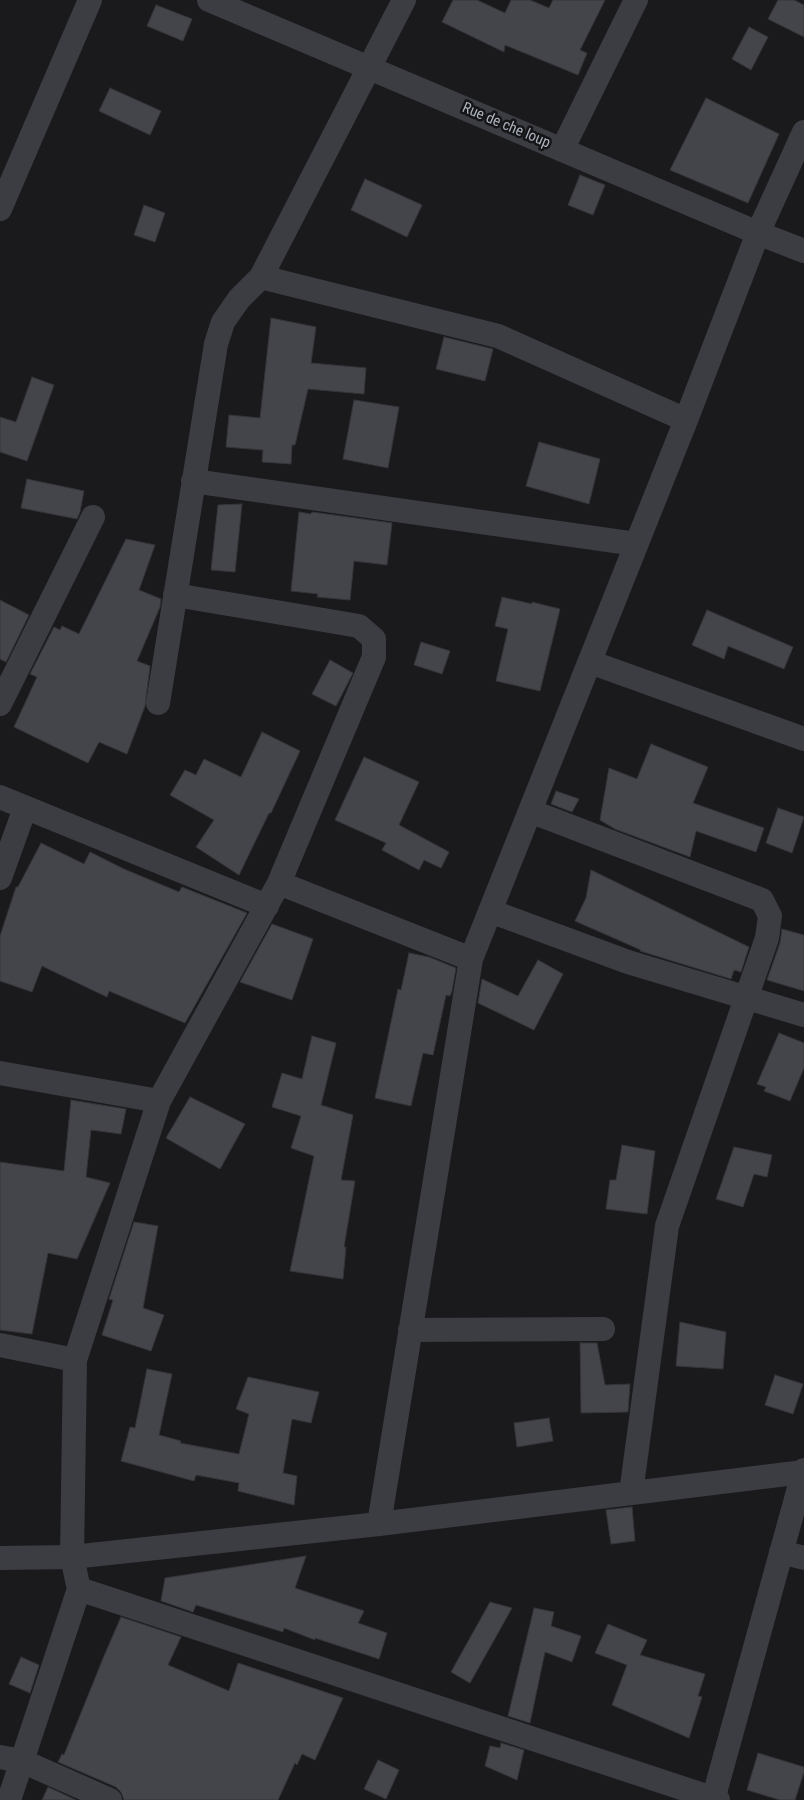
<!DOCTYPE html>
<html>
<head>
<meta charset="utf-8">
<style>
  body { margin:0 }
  canvas { display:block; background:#1a1a1d }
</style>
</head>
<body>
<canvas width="804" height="1800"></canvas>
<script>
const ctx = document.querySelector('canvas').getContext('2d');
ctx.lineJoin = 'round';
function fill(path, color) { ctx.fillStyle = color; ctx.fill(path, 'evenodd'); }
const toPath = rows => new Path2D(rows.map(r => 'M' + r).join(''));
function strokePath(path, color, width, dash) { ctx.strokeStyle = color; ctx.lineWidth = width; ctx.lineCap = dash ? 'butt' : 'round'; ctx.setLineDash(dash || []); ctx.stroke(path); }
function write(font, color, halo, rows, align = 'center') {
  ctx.font = font + ' "Roboto Condensed",sans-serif'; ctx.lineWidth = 5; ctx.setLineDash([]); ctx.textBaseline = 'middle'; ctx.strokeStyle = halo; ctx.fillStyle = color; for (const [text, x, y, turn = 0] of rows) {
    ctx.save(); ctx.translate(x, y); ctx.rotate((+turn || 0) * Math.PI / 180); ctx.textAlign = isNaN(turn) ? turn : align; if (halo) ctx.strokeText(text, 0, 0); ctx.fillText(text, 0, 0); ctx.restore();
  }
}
const building = toPath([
  [453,0,477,0,505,13,511,0,530,0,549,8,553,0,605,0,580,50,587,53,578,75,505,45,504,52,442,22,453,0],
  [778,0,794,0,804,5,804,37,768,19,778,0],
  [156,5,192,19,183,41,147,26,156,5],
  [749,27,768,37,751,70,732,59,749,27],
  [110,88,161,111,150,135,99,111,110,88],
  [706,98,779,134,748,203,670,170,706,98],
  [580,175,605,185,593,215,568,205,580,175],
  [365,179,422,205,407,237,351,210,365,179],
  [144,205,165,213,155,242,134,235,144,205],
  [271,318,316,327,311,363,366,368,364,394,308,389,295,445,292,445,291,464,262,462,263,450,226,447,229,415,260,418,271,318],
  [444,337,493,349,485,381,436,369,444,337],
  [32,377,54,385,27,461,0,452,0,417,16,422,32,377],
  [354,400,399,407,388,468,343,459,354,400],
  [539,442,600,459,589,504,526,486,539,442],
  [27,479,84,491,80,512,77,519,21,508,27,479],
  [242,504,235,572,211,570,218,505,242,504],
  [299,512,311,514,312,512,392,523,387,565,354,561,350,600,317,597,318,594,291,591,299,512],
  [126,539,155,545,139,590,161,599,160,607,137,661,150,666,145,706,127,754,99,742,88,763,14,727,37,677,30,674,54,627,60,630,62,626,79,634,126,539],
  [502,597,532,604,532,602,560,609,540,691,496,681,508,629,495,626,502,597],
  [0,600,29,615,6,662,0,659,0,600],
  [707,610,793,647,784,669,728,646,724,659,692,645,707,610],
  [421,642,450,651,442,674,414,665,421,642],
  [330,660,353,673,336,706,312,694,330,660],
  [262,732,300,751,271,813,269,813,239,875,196,847,214,820,170,795,185,770,196,775,204,759,241,777,262,732],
  [651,744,708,767,693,803,764,828,756,852,696,831,690,857,615,829,600,820,609,768,637,779,651,744],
  [364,757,419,782,399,825,449,852,441,868,424,860,419,870,382,850,386,843,335,820,364,757],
  [556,791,579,799,572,812,551,804,556,791],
  [778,808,804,817,792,853,766,843,778,808],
  [41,843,84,864,90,852,124,869,179,892,182,887,247,913,185,1023,109,991,107,997,42,966,32,992,0,981,0,936,16,887,18,887,41,843],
  [591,870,749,947,741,972,734,970,731,979,640,951,641,950,575,921,586,898,591,870],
  [272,924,313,939,292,1000,240,982,272,924],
  [782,929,804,935,804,991,767,980,780,943,782,929],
  [409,953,429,957,456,968,452,991,450,996,446,995,433,1055,423,1053,411,1106,375,1098,398,989,401,990,409,953],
  [538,960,563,974,534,1030,478,1003,482,979,518,996,538,960],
  [779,1033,804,1043,804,1068,790,1101,764,1091,766,1087,757,1084,779,1033],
  [312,1036,336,1043,321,1105,353,1115,341,1180,355,1181,344,1247,346,1247,343,1279,290,1271,314,1156,291,1148,301,1116,272,1107,282,1073,302,1079,312,1036],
  [190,1097,245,1124,220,1169,166,1138,190,1097],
  [71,1100,126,1109,121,1134,91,1130,86,1177,110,1183,77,1259,48,1253,32,1334,0,1330,0,1162,64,1171,71,1100],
  [622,1145,655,1151,647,1214,606,1209,610,1180,616,1180,622,1145],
  [734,1147,772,1155,767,1177,754,1174,743,1207,716,1199,734,1147],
  [134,1222,158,1226,143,1308,164,1315,151,1351,102,1335,113,1300,109,1299,134,1222],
  [680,1322,726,1332,723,1369,676,1366,680,1322],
  [580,1343,597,1343,605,1385,630,1384,628,1412,581,1413,580,1343],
  [147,1369,172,1374,159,1435,181,1441,180,1443,239,1454,249,1414,236,1409,248,1377,319,1392,311,1423,292,1419,283,1473,297,1476,294,1505,238,1491,239,1483,196,1475,194,1481,121,1461,130,1427,135,1428,147,1369],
  [775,1375,803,1384,793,1414,765,1405,775,1375],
  [549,1418,553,1441,517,1447,514,1423,549,1418],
  [632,1507,635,1541,611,1544,606,1510,632,1507],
  [306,1556,295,1588,364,1611,358,1623,387,1633,379,1659,315,1638,315,1640,284,1628,283,1632,196,1605,193,1612,161,1601,165,1578,306,1556],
  [490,1602,512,1608,470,1683,451,1672,490,1602],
  [534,1608,554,1612,551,1626,581,1636,572,1662,545,1652,530,1723,508,1716,534,1608],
  [121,1617,181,1637,168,1665,229,1691,238,1663,343,1698,315,1760,302,1754,297,1765,295,1763,278,1800,124,1800,121,1792,116,1787,58,1762,62,1754,64,1755,104,1656,121,1617],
  [608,1624,647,1640,640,1655,705,1674,698,1696,702,1697,689,1738,612,1705,627,1665,595,1653,608,1624],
  [21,1657,39,1665,30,1693,9,1684,21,1657],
  [501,1743,524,1750,517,1780,485,1766,490,1746,500,1748,501,1743],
  [758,1753,804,1767,804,1772,795,1800,780,1800,747,1790,758,1753],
  [378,1760,399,1770,386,1799,364,1789,378,1760],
  [48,1787,76,1800,42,1800,48,1787]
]);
fill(building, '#44454a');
strokePath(building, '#343439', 1);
strokePath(toPath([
  [209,0,758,233,804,251],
  [562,150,636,0],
  [0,209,90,0],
  [261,277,498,336,686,420],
  [193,481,636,544],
  [590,662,804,739],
  [158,703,216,344,223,322,239,299,261,277,404,0],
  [0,704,93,517],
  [0,797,267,906],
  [530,811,762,900,770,916,767,938,667,1226,631,1493],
  [0,878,25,808],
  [279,883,471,959],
  [490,911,628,962,804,1015],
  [0,1073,159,1101],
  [410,1330,603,1329],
  [0,1345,75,1360],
  [379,1524,471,959,686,420,758,233,804,132],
  [781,1552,804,1558],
  [0,1558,72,1557,379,1524,804,1472],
  [79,1589,718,1800],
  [0,1757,22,1761,110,1800],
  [9,1800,79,1589,72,1557,75,1360,159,1101,279,883,374,657,374,639,359,626,175,595],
  [713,1800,804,1470]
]), '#3b3d42', 24);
write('15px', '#acb3bd', '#151518', [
  ["Rue de che loup",506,126,23]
]);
</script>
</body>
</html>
